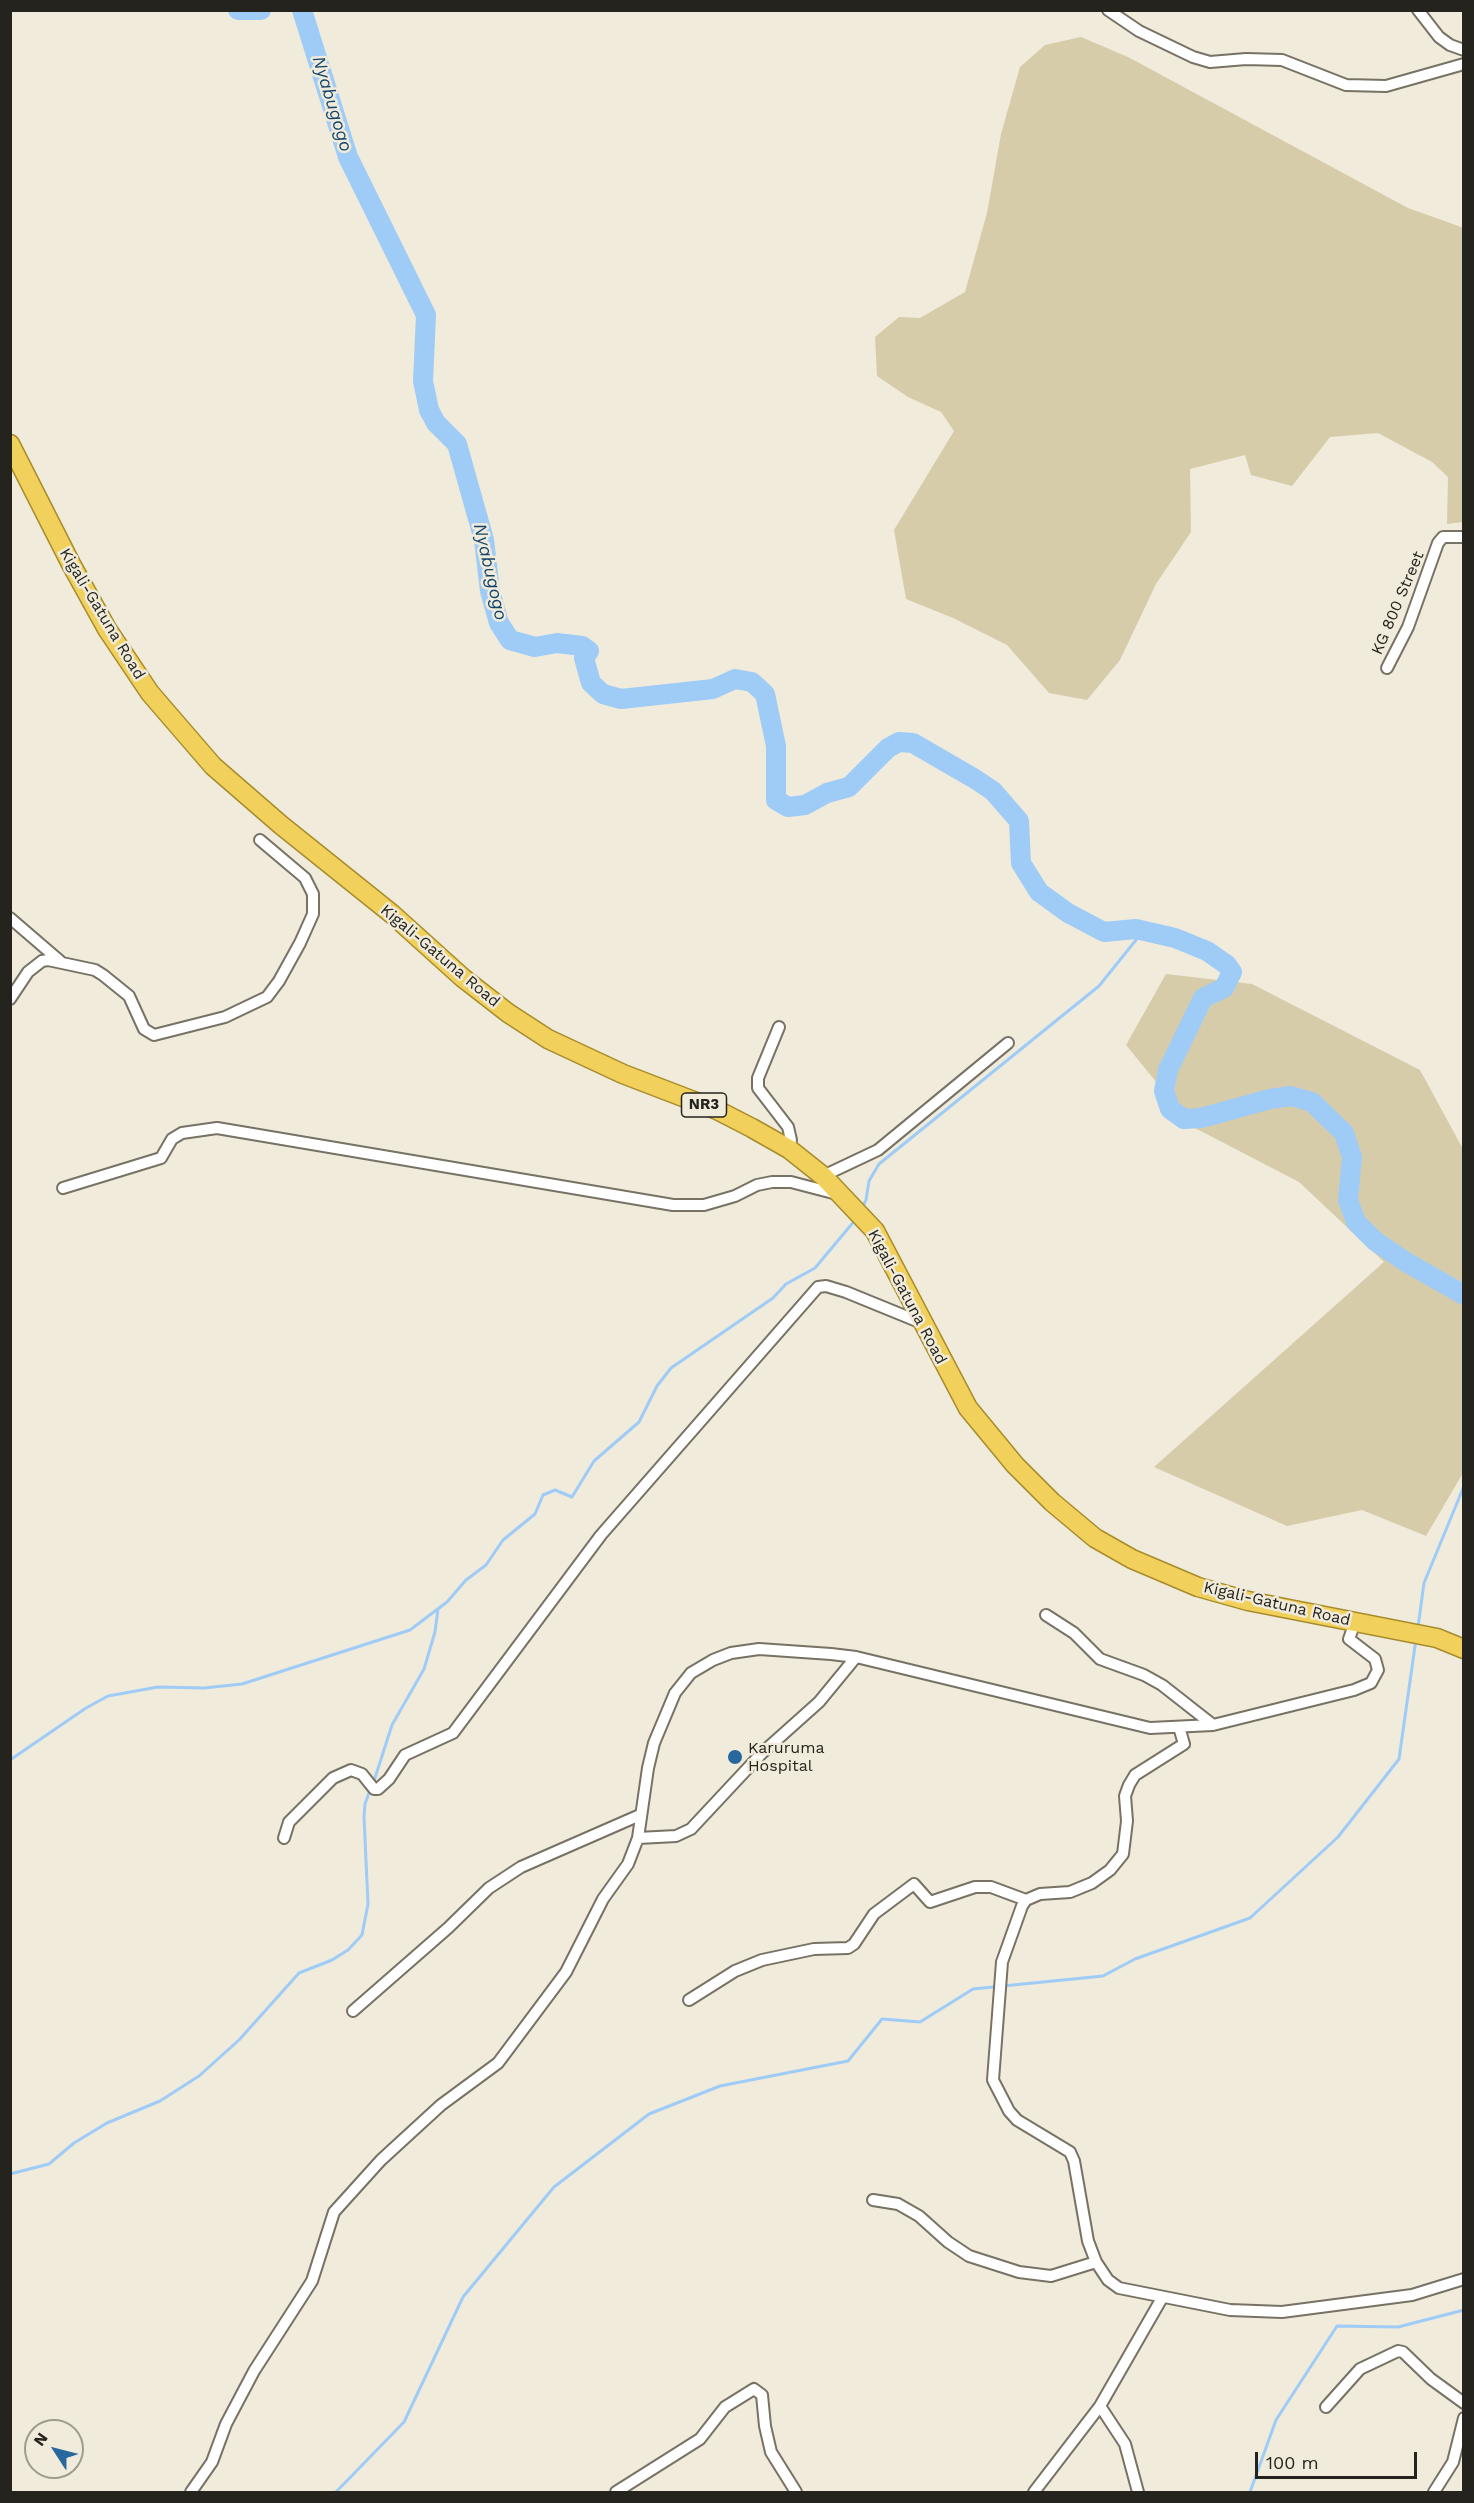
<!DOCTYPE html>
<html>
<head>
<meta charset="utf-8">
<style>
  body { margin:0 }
  #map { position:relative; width:1474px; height:2503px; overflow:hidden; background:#f0ebdb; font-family:"Work Sans",sans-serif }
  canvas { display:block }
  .frame { position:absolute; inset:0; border:12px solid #24231d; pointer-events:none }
  .north { position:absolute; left:24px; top:2419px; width:60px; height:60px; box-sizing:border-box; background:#f0ebdb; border:2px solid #9e9b8f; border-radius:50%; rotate:306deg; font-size:16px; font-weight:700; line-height:24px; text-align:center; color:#24231d }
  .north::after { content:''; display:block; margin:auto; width:21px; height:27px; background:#27689e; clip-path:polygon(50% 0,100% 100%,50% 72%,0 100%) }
  .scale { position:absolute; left:1255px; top:2452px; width:162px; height:27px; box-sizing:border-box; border:3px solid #24231d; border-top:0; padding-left:8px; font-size:18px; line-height:21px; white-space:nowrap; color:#24231d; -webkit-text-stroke:4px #f0ebdb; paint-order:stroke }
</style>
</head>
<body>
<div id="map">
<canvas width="1474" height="2503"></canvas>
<div class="frame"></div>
<div class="north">N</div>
<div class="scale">100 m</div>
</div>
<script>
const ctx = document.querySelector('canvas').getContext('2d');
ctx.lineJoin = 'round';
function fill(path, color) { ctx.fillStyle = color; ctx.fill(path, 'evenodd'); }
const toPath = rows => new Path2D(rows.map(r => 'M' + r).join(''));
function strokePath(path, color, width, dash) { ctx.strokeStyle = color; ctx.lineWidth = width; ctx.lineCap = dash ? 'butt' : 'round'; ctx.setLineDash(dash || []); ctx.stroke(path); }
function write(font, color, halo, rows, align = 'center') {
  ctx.font = font + ' "Work Sans",sans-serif'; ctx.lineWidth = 5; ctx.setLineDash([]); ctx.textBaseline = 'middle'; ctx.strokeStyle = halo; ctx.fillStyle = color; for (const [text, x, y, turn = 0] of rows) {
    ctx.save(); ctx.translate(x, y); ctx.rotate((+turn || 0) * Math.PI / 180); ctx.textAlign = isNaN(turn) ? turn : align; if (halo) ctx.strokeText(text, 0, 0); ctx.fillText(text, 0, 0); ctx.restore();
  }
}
fill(toPath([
  [1081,37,1128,57,1408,208,1464,228,1463,522,1447,524,1448,477,1432,462,1378,433,1330,437,1292,486,1251,475,1245,455,1190,469,1191,532,1156,584,1120,660,1087,700,1049,693,1007,645,953,618,906,599,894,530,954,431,941,412,908,397,877,376,875,337,899,317,920,318,965,292,987,213,1001,134,1020,67,1045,45],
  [1166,974,1252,984,1420,1070,1463,1149,1463,1473,1426,1536,1362,1510,1287,1526,1154,1467,1384,1262,1299,1182,1193,1127,1126,1045]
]), '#d7cca9');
strokePath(toPath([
  [862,1208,866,1200,869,1181,879,1164,1099,986,1144,930],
  [1418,1627,1424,1583,1464,1486],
  [10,1760,86,1708,108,1696,158,1687,204,1688,242,1684,410,1630,447,1602,466,1580,486,1565,503,1540,535,1514,543,1495,555,1490,572,1497,594,1461,639,1422,657,1386,671,1368,773,1298,786,1284,815,1268,856,1219],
  [373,1784,392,1725,424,1669,435,1632,438,1609],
  [10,2174,49,2164,74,2143,107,2123,160,2101,199,2076,239,2040,299,1973,332,1960,348,1950,362,1935,368,1904,364,1817,365,1804,370,1790],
  [336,2492,404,2422,463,2297,554,2187,649,2114,720,2086,848,2061,882,2019,920,2022,973,1989,1103,1976,1135,1959,1250,1918,1338,1837,1399,1759,1416,1639],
  [1250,2492,1276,2420,1337,2326,1398,2327,1464,2310]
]), '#9fccf7', 3);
strokePath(toPath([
  [238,10,261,10],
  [302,10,348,157,426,315,423,381,429,410,436,423,457,444,484,540,490,591,499,623,510,640,535,647,557,643,582,646,589,651,584,658,591,683,603,694,621,699,713,689,735,679,752,682,765,694,776,746,776,800,788,807,805,805,827,793,849,787,888,748,899,742,913,743,975,779,993,791,1019,821,1021,863,1039,892,1068,913,1104,932,1136,929,1175,938,1207,951,1227,965,1232,972,1224,988,1203,998,1168,1070,1164,1091,1170,1109,1184,1119,1201,1118,1270,1099,1291,1096,1312,1102,1344,1133,1352,1157,1348,1200,1356,1222,1375,1241,1406,1262,1464,1295]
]), '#9fccf7', 20);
const minor = toPath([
  [1108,10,1139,31,1193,57,1210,62,1246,59,1282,60,1346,85,1386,86,1464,64],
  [1418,10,1439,37,1450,45,1464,50],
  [1387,668,1408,627,1438,543,1443,537,1464,537],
  [10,918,60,961],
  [10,999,28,972,42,961,48,960,95,970,103,975,129,996,144,1029,154,1035,225,1017,267,997,279,981,300,943,313,914,313,894,305,878,260,840],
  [779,1027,758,1078,758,1088,788,1127,791,1140,789,1149],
  [823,1176,878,1150,1008,1043],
  [63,1188,161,1158,172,1139,182,1133,217,1128,673,1205,704,1205,735,1196,757,1185,772,1182,791,1182,837,1194],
  [1046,1615,1074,1633,1100,1659,1144,1675,1162,1685,1213,1725],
  [1179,1727,1184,1744,1135,1775,1129,1785,1125,1796,1127,1821,1123,1854,1110,1870,1092,1883,1070,1892,1040,1894,1026,1900,1022,1906,1002,1962,993,2080,1009,2111,1017,2120,1070,2152,1074,2161,1088,2241,1096,2262,1108,2280,1119,2288,1230,2310,1282,2312,1412,2295,1464,2279],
  [284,1838,289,1822,333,1778,351,1770,362,1774,374,1789,378,1789,389,1779,405,1755,453,1733,601,1535,818,1287,826,1286,846,1292,922,1323],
  [638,1838,676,1836,691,1829,762,1753,819,1702,856,1657],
  [689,2000,735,1971,762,1960,814,1949,848,1948,854,1944,874,1914,914,1884,930,1902,975,1887,991,1887,1026,1900],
  [353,2011,448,1928,489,1888,521,1867,640,1815],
  [873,2200,898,2204,919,2216,948,2242,969,2256,1019,2272,1051,2276,1096,2262],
  [1100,2406,1125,2444,1138,2492],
  [1326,2407,1360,2369,1398,2351,1403,2352,1431,2379,1464,2403],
  [191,2492,212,2462,226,2424,254,2371,312,2281,334,2212,381,2160,441,2105,498,2063,566,1972,603,1899,628,1864,638,1838,648,1768,654,1743,675,1693,691,1673,713,1660,731,1653,759,1649,831,1654,856,1657,1150,1728,1213,1725,1354,1690,1371,1683,1378,1670,1375,1659,1349,1639,1355,1622],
  [616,2492,700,2439,725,2407,754,2389,762,2395,765,2426,771,2452,796,2492],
  [1034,2492,1100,2406,1162,2298],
  [1434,2492,1453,2462,1464,2418]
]);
const trunk = toPath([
  [10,444,71,564,107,629,150,693,213,766,281,825,392,914,463,978,508,1013,548,1039,623,1074,717,1110,752,1128,789,1149,823,1176,875,1231,968,1408,1015,1465,1052,1502,1095,1538,1132,1559,1198,1587,1248,1601,1437,1638,1464,1649]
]);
strokePath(minor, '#777264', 14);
strokePath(trunk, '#a78c2b', 21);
strokePath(minor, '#fff', 10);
strokePath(trunk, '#f2d05c', 18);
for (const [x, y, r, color] of [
  [735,1757,8,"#27689e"]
]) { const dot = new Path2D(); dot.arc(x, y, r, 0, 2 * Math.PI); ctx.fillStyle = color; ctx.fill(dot); strokePath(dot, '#f0ebdb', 2); }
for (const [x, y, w] of [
  [704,1105,45]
]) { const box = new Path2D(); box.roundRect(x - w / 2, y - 12, w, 24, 4.5); ctx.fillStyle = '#f0ebdb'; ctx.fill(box); strokePath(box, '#24231d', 1.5); }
write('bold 15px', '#24231d', null, [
  ["NR3",704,1105]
]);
write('16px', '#24231d', '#f0ebdb', [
  ["KG 800 Street",1398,603,-67],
  ["Kigali-Gatuna Road",102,614,59],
  ["Kigali-Gatuna Road",440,956,40],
  ["Kigali-Gatuna Road",907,1297,62],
  ["Kigali-Gatuna Road",1277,1604,13]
]);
write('16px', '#24231d', '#f0ebdb', [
  ["Karuruma",748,1748],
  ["Hospital",748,1766]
], 'left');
write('italic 18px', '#13456d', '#f0ebdb', [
  ["Nyabugogo",332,104,73],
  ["Nyabugogo",490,572,77]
]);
</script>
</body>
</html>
